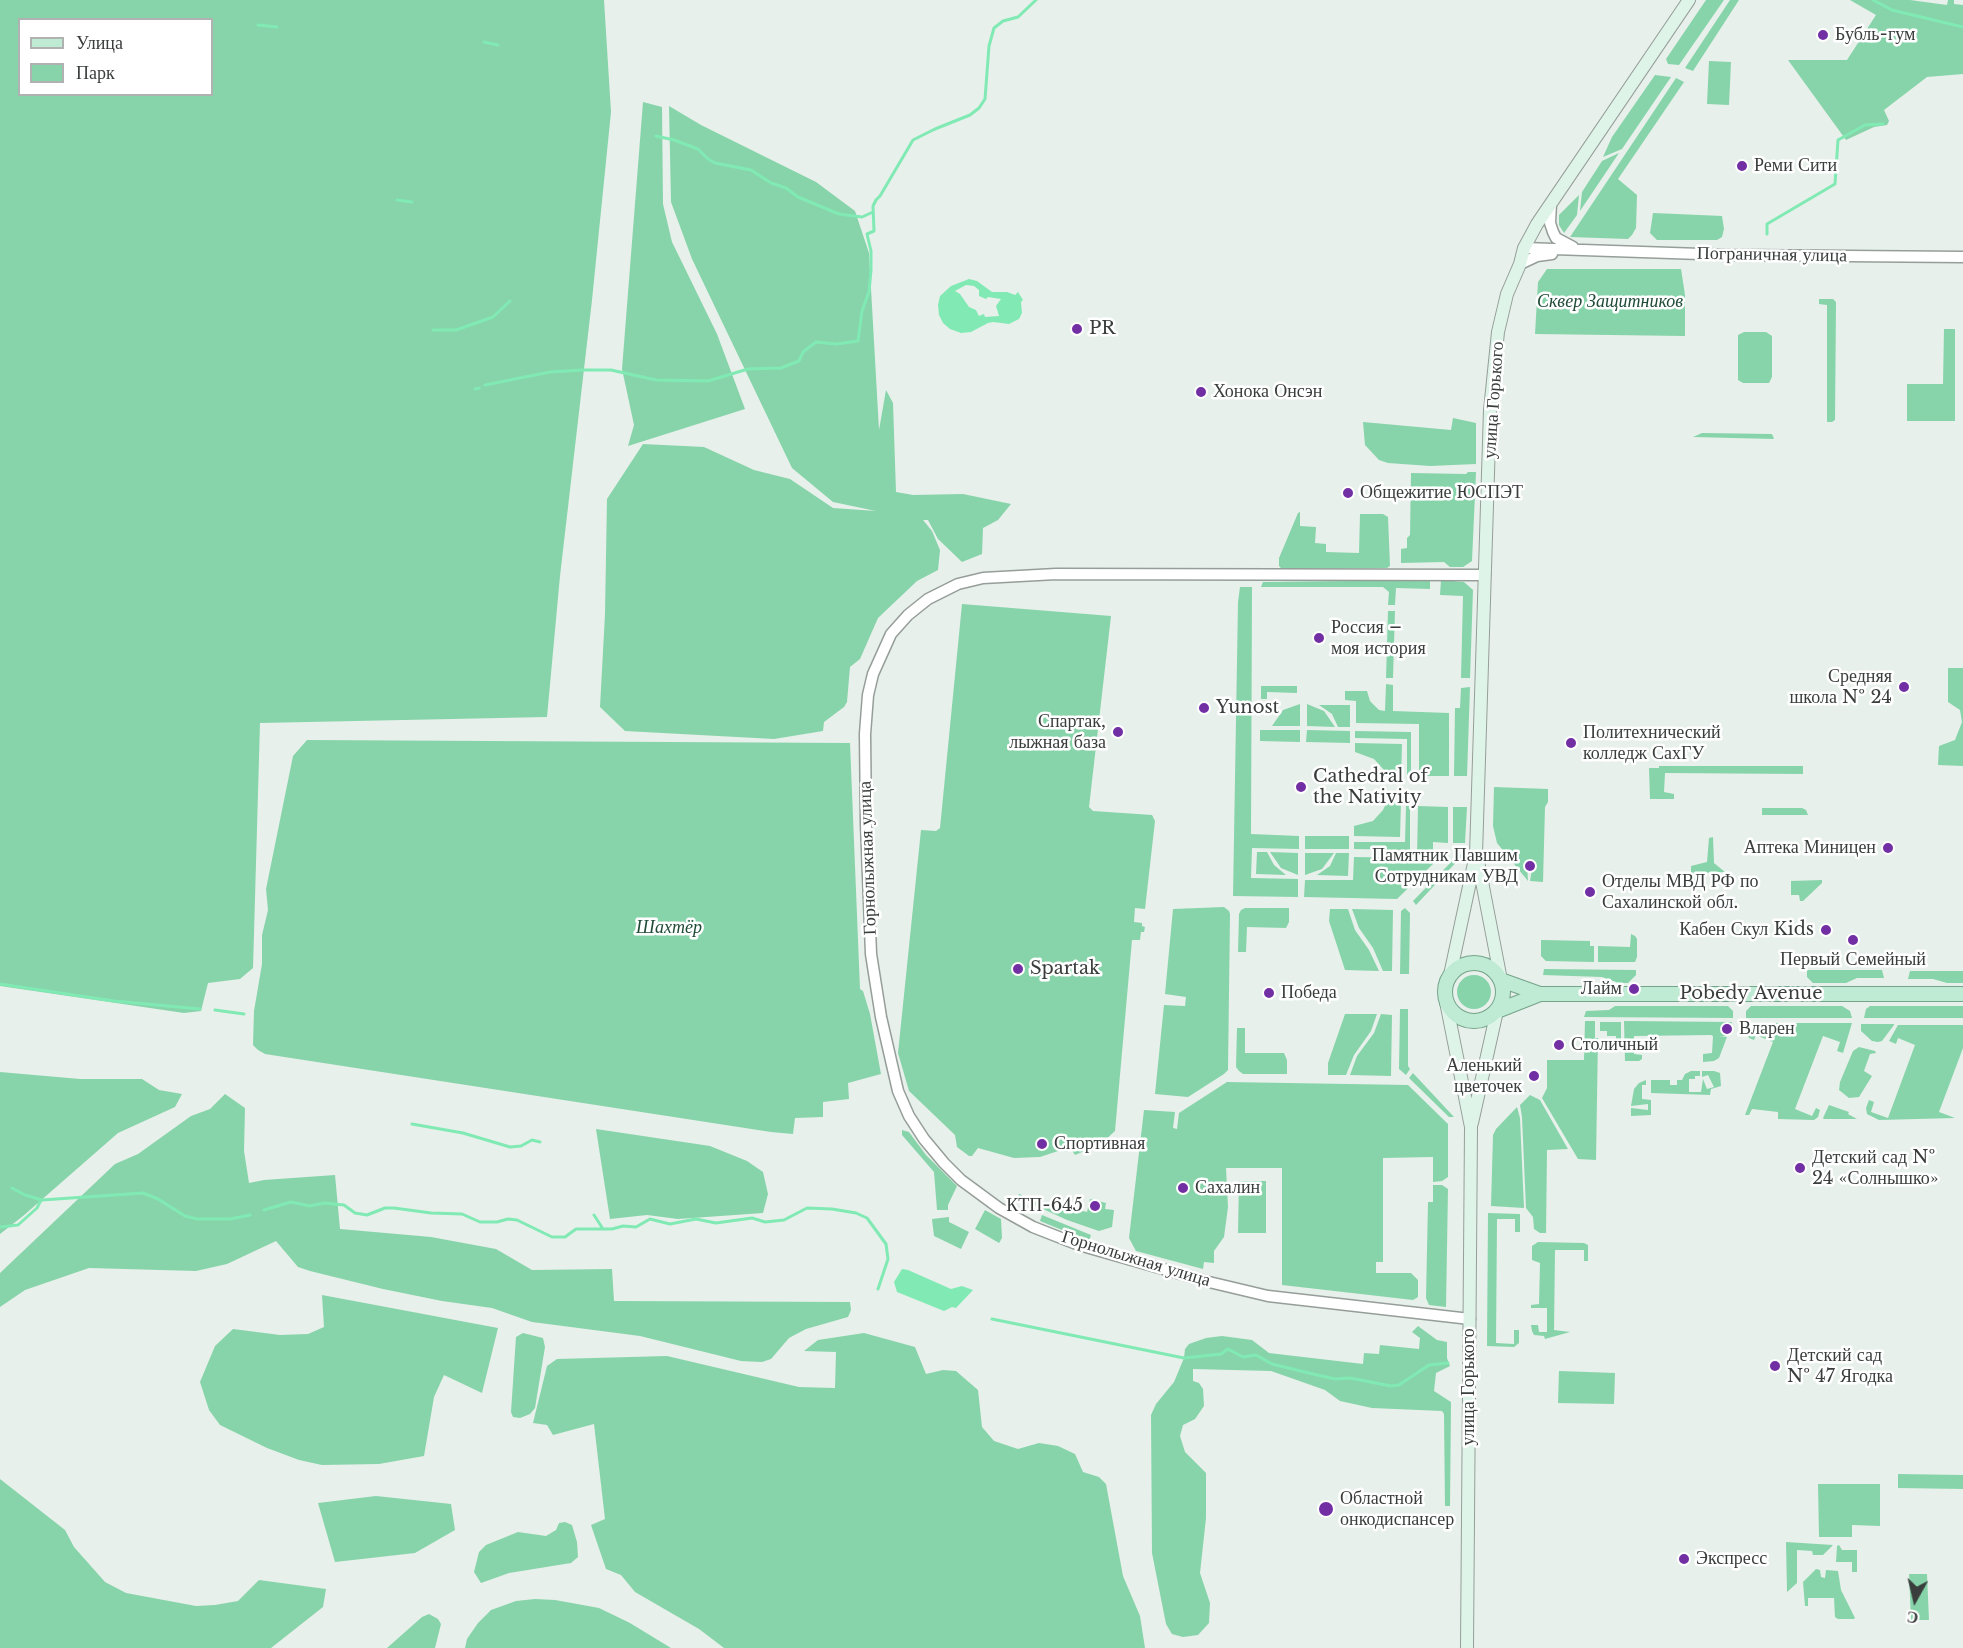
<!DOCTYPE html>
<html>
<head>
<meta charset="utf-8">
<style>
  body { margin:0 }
  #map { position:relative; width:1963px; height:1648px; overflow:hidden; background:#e7f0ea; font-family:"Libre Baskerville",serif }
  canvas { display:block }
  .legend { position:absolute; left:18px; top:18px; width:195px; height:78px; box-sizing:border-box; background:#fff; border:2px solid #b0b1b1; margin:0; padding:8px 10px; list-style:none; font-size:18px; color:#393d3b }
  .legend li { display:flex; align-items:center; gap:12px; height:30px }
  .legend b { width:30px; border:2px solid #b0b1b1 }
  .north { position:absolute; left:1885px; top:1570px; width:60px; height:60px; -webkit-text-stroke:4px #fff; paint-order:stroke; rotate:188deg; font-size:16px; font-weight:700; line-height:24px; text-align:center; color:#393d3b }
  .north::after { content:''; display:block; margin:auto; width:21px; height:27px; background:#393d3b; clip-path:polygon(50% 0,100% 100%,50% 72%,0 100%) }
</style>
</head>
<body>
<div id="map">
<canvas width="1963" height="1648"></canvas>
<ul class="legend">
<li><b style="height:8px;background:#bfead3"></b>Улица</li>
<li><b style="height:16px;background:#87d4aa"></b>Парк</li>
</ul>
<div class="north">С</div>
</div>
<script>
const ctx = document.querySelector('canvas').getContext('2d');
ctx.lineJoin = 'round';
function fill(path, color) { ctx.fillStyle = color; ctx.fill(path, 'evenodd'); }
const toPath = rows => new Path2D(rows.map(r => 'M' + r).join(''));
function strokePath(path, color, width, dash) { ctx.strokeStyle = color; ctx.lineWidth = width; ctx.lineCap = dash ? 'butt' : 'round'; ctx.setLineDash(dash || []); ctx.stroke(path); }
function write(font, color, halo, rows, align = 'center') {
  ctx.font = font + ' "Libre Baskerville",serif'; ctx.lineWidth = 5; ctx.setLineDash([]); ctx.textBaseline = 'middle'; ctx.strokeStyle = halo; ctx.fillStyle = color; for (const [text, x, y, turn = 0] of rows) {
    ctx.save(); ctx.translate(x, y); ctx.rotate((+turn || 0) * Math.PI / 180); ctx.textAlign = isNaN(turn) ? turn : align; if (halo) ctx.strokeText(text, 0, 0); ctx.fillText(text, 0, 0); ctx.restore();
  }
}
fill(toPath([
  [0,0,604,0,611,112,592,300,560,576,547,717,260,723,253,968,240,979,208,983,201,1011,184,1013,0,986],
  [20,20,212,20,212,94,20,94],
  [1706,0,1724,0,1679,65,1668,64,1666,59],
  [1730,0,1739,0,1693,71,1685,68],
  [1850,0,1910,0,1947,5,1948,0,1954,0,1954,4,1963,5,1963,74,1927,77,1884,110,1889,121,1887,125,1874,127,1846,140,1788,60,1847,60,1876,15],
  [1709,61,1731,62,1729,105,1707,104],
  [1655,75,1671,77,1622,149,1603,157,1612,137],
  [1676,78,1684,82,1618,179,1637,195,1636,228,1632,235,1628,239,1570,237],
  [643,102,662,107,663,204,672,242,717,334,745,409,628,446,634,425,622,369],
  [669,106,701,125,816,182,855,211,869,253,879,430,886,390,893,403,896,492,913,495,963,494,1011,504,998,520,983,528,982,554,962,562,938,539,928,520,923,520,932,531,940,550,938,570,917,581,878,618,860,659,850,667,847,702,844,707,824,722,823,731,774,739,625,731,600,707,605,614,607,499,643,444,704,447,754,470,790,479,833,508,876,511,833,502,792,468,692,259,671,202],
  [1619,153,1580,211,1582,192,1602,161],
  [1579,195,1577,215,1564,233,1559,225,1559,215],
  [1653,213,1722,216,1724,229,1722,237,1717,240,1657,240,1650,233],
  [1547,269,1681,269,1685,295,1685,336,1535,334,1538,282],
  [1819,299,1833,299,1836,302,1835,420,1832,422,1827,422,1827,305,1819,304],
  [1944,329,1955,329,1955,421,1907,421,1907,384,1943,384],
  [1744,332,1766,332,1772,336,1772,377,1769,383,1743,383,1738,380,1738,335],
  [1453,418,1476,423,1476,464,1430,466,1388,463,1379,460,1365,445,1363,422,1451,430],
  [1702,433,1772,434,1774,439,1693,437],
  [1468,472,1476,472,1472,561,1463,567,1450,567,1444,562,1401,563,1401,549,1407,548,1407,538,1410,535,1411,473,1466,474],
  [1300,512,1300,526,1316,527,1315,543,1326,544,1326,552,1359,553,1360,514,1383,514,1388,517,1390,566,1387,568,1282,569,1279,566,1279,558,1298,513],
  [1430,580,1430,589,1396,588,1395,605,1388,605,1389,592,1383,587,1261,587,1263,582],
  [1441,580,1464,582,1473,590,1470,678,1461,678,1463,596,1440,595],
  [1240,587,1252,587,1251,834,1299,836,1299,849,1252,848,1251,878,1298,879,1298,897,1233,896,1238,602],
  [962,604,1111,616,1089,807,1093,811,1152,815,1155,821,1145,909,1135,908,1134,922,1142,923,1142,926,1145,927,1144,932,1141,932,1140,940,1132,940,1115,1131,1101,1144,1075,1155,1071,1149,1066,1152,1064,1149,1040,1157,1014,1158,978,1148,972,1156,969,1156,957,1147,955,1135,909,1091,898,1053,921,830,936,831,940,828],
  [1388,611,1395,611,1393,678,1386,678],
  [1948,668,1963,668,1963,766,1938,765,1939,746,1955,740,1962,722,1960,710,1948,702],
  [1386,684,1393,685,1393,711,1449,713,1449,776,1419,776,1419,724,1356,723,1356,701,1345,700,1345,691,1367,691,1370,701,1379,710,1385,711],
  [1261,686,1297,686,1297,693,1267,692,1267,699,1261,699],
  [1470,687,1467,776,1454,776,1455,708,1460,708,1461,688],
  [1300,704,1300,726,1272,726,1283,710],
  [1307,704,1324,711,1335,727,1307,726],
  [1319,705,1350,705,1350,727,1338,727,1332,714],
  [1260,730,1300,730,1300,742,1260,741],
  [1307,730,1350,731,1350,743,1306,742],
  [1355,731,1411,732,1411,775,1407,775,1407,739,1355,738],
  [307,740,850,743,860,989,863,991,870,1014,881,1074,848,1083,849,1099,823,1102,823,1117,795,1118,793,1134,771,1132,265,1054,258,1050,253,1045,254,1011,262,964,262,935,268,910,266,889,293,756],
  [1355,743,1402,744,1401,779,1388,778,1384,770,1374,759,1355,752],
  [1659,766,1803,766,1803,774,1665,773,1664,792,1674,794,1674,799,1650,799,1649,768,1659,768],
  [1494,787,1548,789,1548,802,1545,807,1543,882,1530,881,1533,863,1527,863,1528,881,1497,843,1493,826],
  [1387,802,1401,802,1400,837,1354,836,1354,826,1373,821,1383,810],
  [1406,806,1410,806,1410,850,1354,849,1354,842,1405,842],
  [1418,806,1448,807,1448,843,1433,842,1433,864,1397,899,1304,897,1305,880,1353,880,1354,857,1417,858],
  [1453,807,1467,807,1465,843,1453,843],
  [1762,808,1802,808,1806,810,1808,815,1762,815],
  [1305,836,1349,836,1349,849,1305,849],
  [1713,837,1714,863,1725,872,1699,873,1697,890,1691,890,1691,866,1707,862,1709,838],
  [1257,852,1267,852,1274,865,1286,875,1256,874],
  [1270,852,1298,853,1298,875,1281,868],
  [1305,853,1334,853,1322,869,1305,875],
  [1336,853,1349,853,1348,876,1317,875,1330,866],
  [1459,854,1463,855,1416,905,1413,901],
  [1822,880,1822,883,1803,901,1800,901,1799,895,1791,895,1791,881],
  [1224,907,1229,911,1230,914,1228,1070,1224,1074,1188,1097,1155,1094,1164,1005,1185,1006,1186,997,1165,994,1173,909],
  [1245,908,1289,908,1289,922,1286,928,1247,927,1246,952,1238,952,1239,914,1241,910],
  [1405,908,1410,913,1409,974,1400,974,1401,911],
  [1330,909,1348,909,1355,930,1369,950,1379,971,1345,970,1329,921],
  [1352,909,1393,910,1392,971,1383,971,1373,948,1359,928],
  [1631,934,1635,936,1637,939,1637,957,1635,962,1598,962,1598,946,1630,947],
  [1541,940,1590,941,1590,946,1594,946,1594,962,1546,961,1541,956],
  [1544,969,1636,970,1636,975,1628,983,1619,983,1602,977,1543,975],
  [1807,970,1882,970,1884,978,1857,978,1846,983,1813,983,1807,977],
  [1910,971,1963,971,1963,983,1947,983,1933,979,1908,979],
  '1457 992a17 17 0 1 1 34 0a17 17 0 1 1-34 0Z',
  [1615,1006,1728,1006,1733,1011,1733,1018,1584,1017,1586,1011,1609,1010],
  [1751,1006,1842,1006,1850,1011,1852,1018,1746,1018,1746,1011],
  [1870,1006,1963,1006,1963,1018,1864,1018,1866,1009],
  [1400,1009,1408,1009,1408,1066,1410,1069,1406,1075,1399,1069],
  [1345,1014,1377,1014,1371,1031,1354,1055,1346,1075,1328,1075,1328,1063],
  [1381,1014,1392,1015,1391,1076,1350,1075,1357,1056,1374,1033],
  [1585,1021,1595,1021,1595,1038,1598,1038,1596,1160,1578,1159,1542,1098,1547,1088,1547,1060,1584,1060],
  [1624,1021,1732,1022,1727,1036,1719,1036,1727,1037,1719,1058,1714,1061,1703,1062,1703,1054,1712,1053,1713,1036,1711,1035,1634,1036,1634,1054,1642,1055,1642,1059,1639,1061,1625,1061],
  [1600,1022,1621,1022,1621,1050,1616,1050,1616,1036,1607,1036,1607,1031,1600,1031],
  [1742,1023,1852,1023,1843,1053,1837,1051,1840,1042,1823,1036,1795,1109,1812,1116,1816,1108,1820,1110,1818,1117,1814,1120,1778,1119,1778,1112,1752,1109,1749,1115,1745,1115,1773,1042,1756,1035,1754,1040,1749,1038,1748,1034,1740,1031],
  [1861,1024,1894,1024,1894,1025,1882,1041,1878,1042,1872,1041,1861,1031],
  [1898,1025,1963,1025,1963,1048,1939,1112,1955,1118,1879,1120,1867,1114,1866,1108,1869,1100,1874,1102,1871,1112,1888,1118,1915,1045,1898,1038,1896,1044,1889,1041],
  [1237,1028,1245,1028,1245,1053,1284,1053,1287,1060,1287,1074,1243,1074,1239,1071,1236,1067],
  [1859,1047,1875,1051,1876,1053,1870,1054,1864,1071,1872,1076,1859,1097,1849,1098,1839,1090,1840,1082,1853,1051],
  [1691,1071,1700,1071,1700,1076,1695,1076,1695,1079,1689,1079,1689,1092,1701,1092,1703,1079,1707,1089,1714,1087,1708,1075,1702,1077,1702,1071,1714,1071,1720,1073,1721,1086,1711,1089,1710,1095,1651,1093,1651,1080,1670,1080,1670,1085,1677,1085,1677,1080,1682,1080,1685,1074],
  [0,1072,80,1079,142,1079,159,1090,182,1094,175,1107,118,1133,23,1216,0,1234],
  [1413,1073,1454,1117,1449,1117,1409,1078],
  [1646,1080,1646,1085,1642,1085,1642,1099,1651,1100,1651,1115,1631,1116,1631,1108,1648,1110,1648,1104,1631,1106,1634,1089,1639,1083],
  [1227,1082,1408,1085,1448,1124,1448,1177,1442,1181,1433,1182,1433,1157,1383,1158,1383,1262,1376,1262,1376,1273,1411,1273,1418,1280,1418,1297,1413,1300,1282,1285,1282,1168,1226,1168,1228,1207,1224,1237,1214,1251,1214,1263,1204,1262,1203,1269,1136,1251,1129,1238,1144,1110,1175,1112,1173,1128,1177,1129,1179,1113],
  [225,1094,245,1108,244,1151,249,1183,264,1180,335,1175,340,1229,431,1237,496,1249,532,1270,612,1269,614,1301,850,1302,851,1310,848,1317,806,1329,789,1338,771,1359,762,1362,741,1361,640,1336,532,1322,492,1308,442,1301,383,1289,310,1271,298,1267,276,1241,227,1264,196,1271,89,1268,25,1290,0,1307,0,1273,115,1164,138,1154,191,1116,210,1109],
  [1530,1095,1540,1100,1568,1149,1547,1150,1546,1233,1540,1233,1534,1229,1533,1217,1526,1208,1522,1117,1520,1105],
  [1829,1105,1849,1112,1848,1114,1857,1119,1824,1119,1823,1118],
  [1517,1107,1520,1118,1524,1208,1491,1206,1493,1135,1496,1129],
  [596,1129,710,1146,747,1161,763,1172,768,1194,763,1213,678,1219,647,1215,610,1219],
  [902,1130,909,1132,926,1155,957,1186,948,1205,948,1210,937,1210,934,1172,902,1135],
  [1239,1181,1266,1181,1266,1233,1238,1233],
  [1433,1185,1442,1185,1448,1189,1446,1307,1429,1305,1426,1298,1428,1202,1433,1202],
  [1019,1194,1022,1195,1023,1198,1087,1212,1090,1199,1106,1203,1105,1209,1114,1210,1112,1227,1099,1231,1067,1220,1017,1197],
  [985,1210,1001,1219,1002,1238,999,1243,975,1229],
  [1488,1213,1520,1214,1520,1232,1515,1232,1515,1219,1497,1219,1496,1343,1514,1344,1514,1330,1519,1330,1519,1343,1514,1347,1487,1346],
  [1042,1215,1091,1235,1089,1241,1040,1221],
  [949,1217,949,1222,969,1232,961,1249,934,1236,932,1219],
  [1538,1242,1584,1243,1588,1245,1588,1261,1584,1261,1584,1250,1555,1250,1554,1330,1570,1332,1545,1339,1544,1336,1534,1335,1532,1331,1531,1325,1538,1325,1539,1332,1547,1332,1547,1308,1531,1308,1531,1305,1539,1304,1540,1263,1532,1260,1532,1246],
  [322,1295,498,1328,482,1393,444,1375,434,1397,424,1456,379,1464,322,1465,299,1460,267,1448,220,1425,209,1410,200,1382,215,1346,233,1329,280,1335,308,1334,324,1327],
  [1418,1326,1437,1340,1447,1342,1447,1358,1450,1366,1436,1373,1434,1391,1451,1402,1450,1506,1445,1506,1444,1414,1442,1411,1372,1408,1340,1401,1325,1390,1271,1371,1193,1369,1193,1381,1199,1383,1203,1389,1204,1406,1195,1419,1183,1425,1180,1436,1185,1452,1206,1473,1206,1518,1200,1573,1210,1603,1209,1623,1198,1635,1183,1637,1172,1634,1166,1624,1152,1553,1151,1415,1156,1404,1174,1382,1184,1358,1185,1349,1189,1344,1206,1338,1222,1336,1252,1340,1269,1353,1363,1364,1364,1353,1379,1354,1380,1345,1419,1349,1420,1338,1412,1332],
  [523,1333,543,1338,545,1347,535,1408,530,1414,520,1418,513,1417,511,1412,516,1337],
  [864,1333,915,1347,926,1374,943,1370,956,1371,978,1390,982,1427,994,1441,1018,1449,1039,1443,1058,1446,1075,1454,1083,1472,1099,1477,1106,1484,1123,1576,1140,1616,1145,1648,724,1648,699,1629,635,1592,621,1575,606,1569,591,1525,605,1519,594,1424,553,1435,547,1425,533,1423,547,1366,557,1359,667,1356,799,1387,835,1388,836,1352,804,1351,818,1340],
  [1559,1371,1615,1373,1614,1404,1558,1403],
  [1898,1474,1963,1475,1963,1489,1898,1488],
  [0,1479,65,1530,74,1547,105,1582,126,1593,196,1606,215,1605,238,1601,259,1580,326,1589,323,1607,271,1648,0,1648],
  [1818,1484,1880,1484,1880,1526,1852,1525,1852,1537,1819,1537],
  [376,1496,451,1504,455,1530,415,1553,335,1562,318,1503],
  [565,1522,572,1525,577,1542,578,1557,571,1563,509,1573,481,1583,474,1572,479,1552,486,1545,518,1532,546,1536,556,1530,559,1523],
  [1786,1542,1833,1545,1823,1555,1813,1555,1812,1551,1797,1550,1797,1583,1787,1592],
  [1839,1545,1842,1550,1857,1550,1857,1572,1852,1572,1852,1562,1836,1562,1837,1546],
  [1816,1569,1820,1570,1821,1577,1825,1578,1826,1570,1838,1571,1841,1590,1855,1618,1854,1619,1838,1619,1835,1617,1834,1598,1808,1598,1808,1606,1805,1606,1803,1582],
  [1909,1574,1927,1574,1929,1620,1911,1620],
  [535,1599,555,1600,599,1608,630,1623,671,1648,465,1648,467,1639,478,1623,491,1610,516,1601],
  [429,1614,438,1619,441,1624,435,1648,387,1648,422,1617]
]), '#87d4aa');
fill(toPath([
  [969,279,977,281,992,292,1007,292,1015,295,1018,292,1023,300,1021,302,1022,313,1019,319,1009,324,993,322,988,323,971,332,961,333,950,329,943,323,939,315,938,305,940,296,951,286],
  [966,285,974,286,979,290,979,296,986,299,988,297,1001,299,996,306,999,316,985,317,984,314,979,316,976,310,969,307,960,294,955,291],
  [902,1269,908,1270,951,1289,962,1286,973,1290,956,1308,952,1307,944,1311,897,1292,894,1282]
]), '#81eab4');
strokePath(toPath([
  [1873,0,1892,10,1963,27],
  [258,25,277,27],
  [484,42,498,45],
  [656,136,674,140,698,149,708,159,715,163,751,170,771,183,786,188,798,197,839,214,862,217,873,212],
  [397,200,412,202],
  [1767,234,1767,224,1835,184,1838,140,1865,125,1883,124],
  [433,330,456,330,493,317,510,301],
  [485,385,550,372,583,370,611,370,656,380,708,381,748,369,781,368,791,364,799,361,803,352,816,342,836,344,858,341,862,311,869,292,871,270,871,251,867,234,874,231,873,206,876,200,880,196,913,140,935,129,970,115,979,108,985,99,989,46,994,28,1003,21,1018,17,1036,0],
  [475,389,479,388],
  [0,984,114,1001,200,1009],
  [215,1010,244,1014],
  [412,1124,463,1133,510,1147,521,1146,532,1140,540,1142],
  [12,1188,25,1195,42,1200,143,1193,158,1199,185,1216,197,1219,230,1219,250,1215],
  [264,1210,291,1202,310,1206,324,1203,344,1205,355,1213,367,1215,385,1208,394,1208,431,1213,462,1214,480,1222,497,1222,508,1219,517,1220,552,1237,565,1237,576,1229,612,1229,623,1226,636,1227,650,1219,670,1224,696,1219,716,1223,752,1218,765,1222,784,1220,807,1208,832,1209,856,1213,867,1218,886,1244,888,1259,878,1289],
  [594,1215,603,1229],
  [0,1227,18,1225,37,1208,41,1200],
  [992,1319,1184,1358,1221,1354,1228,1349,1243,1357,1256,1355,1272,1364,1313,1374,1335,1379,1350,1378,1391,1386,1399,1385,1429,1365,1448,1363]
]), '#81eab4', 3);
const tertiary = toPath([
  [1551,203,1550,223,1553,232,1556,238,1573,247],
  [1524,248,1730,255,1963,257],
  [1520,264,1537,256,1552,254],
  [1470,1319,1268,1296,1209,1282,1079,1245,1033,1227,999,1208,961,1180,944,1163,924,1139,909,1116,898,1091,881,1017,871,954,866,824,865,734,868,695,873,674,891,634,908,615,928,599,958,584,983,578,1056,574,1485,575]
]);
const secondary = toPath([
  [1478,861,1501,980],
  [1450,975,1476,854,1490,410,1498,332,1507,294,1520,264,1524,248,1537,224,1689,0],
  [1446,1002,1471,1127,1467,1648],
  [1472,1123,1497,1011]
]);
const primary = toPath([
  '1445 992a29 29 0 1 1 58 0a29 29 0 1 1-58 0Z',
  [1501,980,1540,994,1963,994],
  [1497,1011,1540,994]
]);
strokePath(tertiary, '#969e99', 13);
strokePath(secondary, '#969e99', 14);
strokePath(primary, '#74a48a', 16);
strokePath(tertiary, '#fff', 10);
strokePath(secondary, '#dff4e9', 12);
strokePath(primary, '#bfead3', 14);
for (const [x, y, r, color] of [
  [1823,35,6,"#722fa3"],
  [1742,166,6,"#722fa3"],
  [1077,329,6,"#722fa3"],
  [1201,392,6,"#722fa3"],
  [1348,493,6,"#722fa3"],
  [1319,638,6,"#722fa3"],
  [1904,687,6,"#722fa3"],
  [1204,708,6,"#722fa3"],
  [1118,732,6,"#722fa3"],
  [1571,743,6,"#722fa3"],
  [1301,787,6,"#722fa3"],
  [1888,848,6,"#722fa3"],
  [1530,866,6,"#722fa3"],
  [1590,892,6,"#722fa3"],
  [1826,930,6,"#722fa3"],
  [1853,940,6,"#722fa3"],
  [1018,969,6,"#722fa3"],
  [1634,989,6,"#722fa3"],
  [1269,993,6,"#722fa3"],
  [1727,1029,6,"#722fa3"],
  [1559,1045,6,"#722fa3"],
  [1534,1076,6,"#722fa3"],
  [1042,1144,6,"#722fa3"],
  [1800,1168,6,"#722fa3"],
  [1183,1188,6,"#722fa3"],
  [1095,1206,6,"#722fa3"],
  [1775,1366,6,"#722fa3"],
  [1326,1509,8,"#722fa3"],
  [1684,1559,6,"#722fa3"]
]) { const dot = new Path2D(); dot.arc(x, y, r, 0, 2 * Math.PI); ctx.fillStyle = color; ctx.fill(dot); strokePath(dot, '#fff', 2); }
write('18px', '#393d3b', '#fff', [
  ["Бубль-гум",1835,35],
  ["Реми Сити",1754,166],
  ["PR",1089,329],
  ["Хонока Онсэн",1213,392],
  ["Общежитие ЮСПЭТ",1360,493],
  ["Россия –",1331,628],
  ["моя история",1331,649],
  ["Средняя",1892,677,"right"],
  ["школа № 24",1892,698,"right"],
  ["Yunost",1216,708],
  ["Спартак,",1106,722,"right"],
  ["лыжная база",1106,743,"right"],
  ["Политехнический",1583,733],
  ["колледж СахГУ",1583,754],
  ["Cathedral of",1313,777],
  ["the Nativity",1313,798],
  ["Аптека Миницен",1876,848,"right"],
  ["Памятник Павшим",1518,856,"right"],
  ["Сотрудникам УВД",1518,877,"right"],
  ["Отделы МВД РФ по",1602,882],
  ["Сахалинской обл.",1602,903],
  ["Кабен Скул Kids",1814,930,"right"],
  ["Первый Семейный",1853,960,"center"],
  ["Spartak",1030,969],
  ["Лайм",1622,989,"right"],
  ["Победа",1281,993],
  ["Вларен",1739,1029],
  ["Столичный",1571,1045],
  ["Аленький",1522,1066,"right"],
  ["цветочек",1522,1087,"right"],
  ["Спортивная",1054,1144],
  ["Детский сад №",1812,1158],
  ["24 «Солнышко»",1812,1179],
  ["Сахалин",1195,1188],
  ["КТП-645",1083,1206,"right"],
  ["Детский сад",1787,1356],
  ["№ 47 Ягодка",1787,1377],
  ["Областной",1340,1499],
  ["онкодиспансер",1340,1520],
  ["Экспресс",1696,1559]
], 'left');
write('18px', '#393d3b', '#fff', [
  ["Пограничная улица",1772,255,1],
  ["улица Горького",1494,400,-86],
  ["Горнолыжная улица",868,858,-92],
  ["Pobedy Avenue",1751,994],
  ["Горнолыжная улица",1136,1259,17],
  ["улица Горького",1469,1387,-90]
]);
write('italic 18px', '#1f4b36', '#fff', [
  ["Сквер Защитников",1610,302],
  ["Шахтёр",669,928]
]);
</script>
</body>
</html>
